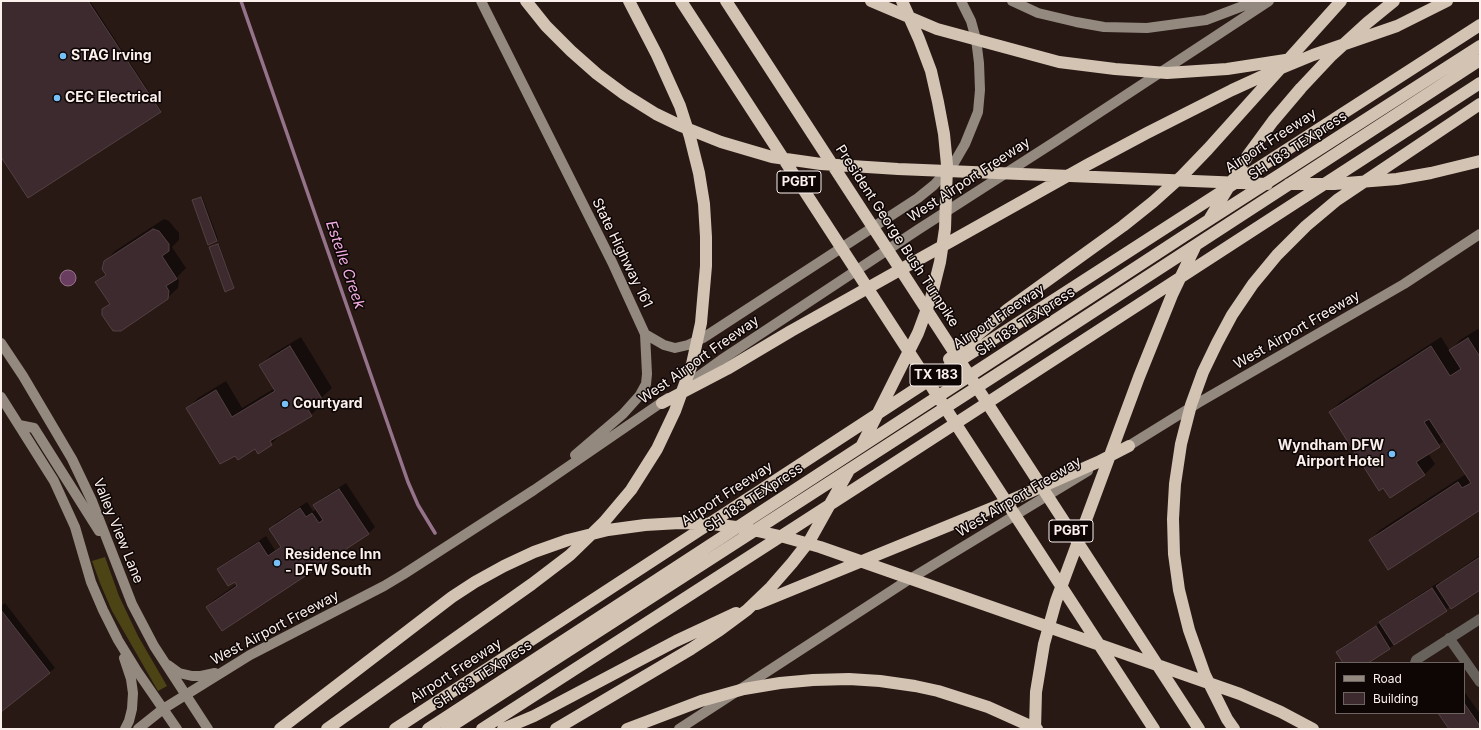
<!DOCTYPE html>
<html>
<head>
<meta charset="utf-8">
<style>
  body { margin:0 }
  #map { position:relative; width:1481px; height:730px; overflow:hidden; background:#291915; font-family:Inter,sans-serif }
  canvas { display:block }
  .frame { position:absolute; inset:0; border:2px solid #fcf0ec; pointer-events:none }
  .legend { position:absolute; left:1335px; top:662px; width:130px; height:52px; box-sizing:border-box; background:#0d0605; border:1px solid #6d6461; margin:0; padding:5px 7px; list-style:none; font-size:12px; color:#fcf0ec }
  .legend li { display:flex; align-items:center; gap:8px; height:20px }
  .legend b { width:20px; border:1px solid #6d6461 }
</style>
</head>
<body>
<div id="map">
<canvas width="1481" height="730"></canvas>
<div class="frame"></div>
<ul class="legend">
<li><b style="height:5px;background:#93897f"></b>Road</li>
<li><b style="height:11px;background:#3c2a2e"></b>Building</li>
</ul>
</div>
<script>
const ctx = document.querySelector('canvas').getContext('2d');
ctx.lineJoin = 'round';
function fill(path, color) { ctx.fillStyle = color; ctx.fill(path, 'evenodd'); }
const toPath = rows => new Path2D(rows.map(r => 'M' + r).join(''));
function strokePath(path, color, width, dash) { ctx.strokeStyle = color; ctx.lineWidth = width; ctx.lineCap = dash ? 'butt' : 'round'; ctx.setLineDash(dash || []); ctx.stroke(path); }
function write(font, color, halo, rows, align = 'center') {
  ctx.font = font + ' Inter,sans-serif'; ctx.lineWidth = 3; ctx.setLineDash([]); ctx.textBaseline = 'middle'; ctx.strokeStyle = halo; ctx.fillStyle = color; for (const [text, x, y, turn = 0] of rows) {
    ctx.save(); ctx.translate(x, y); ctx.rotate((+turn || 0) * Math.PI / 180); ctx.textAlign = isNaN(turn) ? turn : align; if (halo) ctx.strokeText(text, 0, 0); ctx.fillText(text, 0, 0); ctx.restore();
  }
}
fill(toPath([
  [105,557,119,596,138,636,167,686,158,691,112,611,100,583,92,561]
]), '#4d4415');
const water = toPath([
  '60 278a8 8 0 1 1 16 0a8 8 0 1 1-16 0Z'
]);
fill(water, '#693d60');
strokePath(water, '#95738a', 1);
fill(toPath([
  [1,1,90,1,161,110,1,155],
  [202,196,218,239,216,241,193,200],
  [164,219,169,221,179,233,179,240,172,247,186,268,177,277,179,281,178,288,167,298,103,310,110,302,96,282,106,273,105,261,115,251],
  [219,244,234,286,233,287,211,246],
  [1478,329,1480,331,1480,509,1370,540,1380,530,1466,474,1445,440,1428,453,1435,464,1425,474,1390,497,1330,412,1340,402,1441,337,1450,351,1460,340],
  [301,337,332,388,319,400,321,405,311,415,281,434,271,444,256,448,188,408,198,398,226,381,242,408,275,388,261,365,271,355],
  [346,483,375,527,369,533,222,630,207,607,214,600,237,584,235,581,218,569,225,563,266,536,275,550,281,546,270,529,277,522,307,502,313,511,317,509,315,506,321,499],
  [1480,555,1480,589,1450,606,1446,610,1367,663,1344,663,1337,652,1342,647,1380,623,1387,616,1439,582,1440,583],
  [5,603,55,668,1,710,1,606],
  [1464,691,1480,714,1480,729,1450,729,1439,713,1464,713]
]), '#0007');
strokePath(toPath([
  [241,1,408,482,418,505,435,533]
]), '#95738a', 3.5);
const building = toPath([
  [1,1,88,1,161,112,28,198,1,157,1,1],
  [201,197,217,241,208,245,192,200,201,197],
  [153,229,159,231,169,244,169,251,162,256,177,279,166,286,169,291,168,299,121,331,113,331,102,315,102,309,110,304,95,282,106,275,102,269,104,261,153,229],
  [218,244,234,288,225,292,209,247,218,244],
  [1468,338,1480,357,1480,510,1388,570,1369,540,1458,482,1462,488,1471,483,1429,419,1424,422,1440,447,1416,462,1425,475,1390,498,1383,488,1379,491,1329,412,1431,346,1450,376,1461,369,1449,350,1468,338],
  [290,346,322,399,307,408,312,416,270,441,272,445,258,454,255,449,238,460,235,456,220,464,186,408,216,390,232,417,275,391,259,365,290,346],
  [339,489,369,534,222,631,206,607,237,586,235,582,228,586,217,569,259,542,268,556,281,547,269,529,300,508,306,517,312,513,319,523,323,520,313,505,339,489],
  [1480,557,1480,590,1451,609,1436,586,1480,557],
  [1432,588,1447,611,1394,645,1379,622,1432,588],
  [1,610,50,673,1,712,1,610],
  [1376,626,1390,649,1368,663,1343,663,1336,652,1376,626],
  [1464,703,1480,726,1480,729,1449,729,1438,713,1464,713,1464,703]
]);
fill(building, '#3c2a2e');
strokePath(building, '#534043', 1);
strokePath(toPath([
  [1449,638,1480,682],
  [1415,663,1416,660,1480,619]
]), '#68625c', 10);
strokePath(toPath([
  [481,1,612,262,645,334,647,374,646,384,640,395,623,414,575,455],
  [1012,1,1038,13,1076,22,1104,27,1147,28,1206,20,1256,1],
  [645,334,664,345,675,348,688,345,703,338,918,198,934,185,954,163,965,144,978,112,980,90,979,63,976,39,971,21,961,1],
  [1,343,23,376,72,459,92,501,132,604,154,646,208,729],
  [685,386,721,360,919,229,1056,141,1269,1],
  [1,397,54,481,75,527,91,582,103,610,118,640,137,671,177,729],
  [19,425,34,428,99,531],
  [1122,450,1198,403,1404,284,1480,234],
  [124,658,131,679,133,693,132,709,129,721,125,729],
  [168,665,179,673,192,676,201,676,215,673],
  [138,729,163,709,250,655,384,586,404,574,534,490,668,398],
  [679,729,905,582,1088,471]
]), '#93897f', 10);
strokePath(toPath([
  [526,1,546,26,571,51,597,74,624,94,656,114,681,126,721,142,772,157,821,164,898,169,1267,184],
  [681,1,1154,729],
  [726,1,1199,729],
  [871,1,937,29,1059,62,1115,69,1167,73,1227,69,1292,59],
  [1289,184,1334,184,1397,179,1431,173,1480,161],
  [1210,218,1248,155,1273,121,1301,88,1332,55,1367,23,1394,1],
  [949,359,1008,309,1123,226,1153,202,1182,176,1208,149,1341,1],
  [662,403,727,369,791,331,1087,165,1147,133,1232,90,1267,74,1313,55,1397,26,1447,1],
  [862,445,918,333,931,298,940,262,945,229,947,165,944,134,938,102,931,71,919,39,902,1],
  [757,604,1009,501,1098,462,1129,446],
  [280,729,452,597,475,582,504,566,534,552,568,540,608,530,645,525,680,523,712,524,744,528,784,537,820,547,1240,694,1281,712,1313,729],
  [327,729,532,584,570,555,604,522,631,490,657,449,675,411,692,364,701,323,706,266,706,237,704,204,699,173,690,137,680,106,657,55,629,1],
  [395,729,911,392,1480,25],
  [428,729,1184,236,1480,46],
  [447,729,1013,364,1480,60],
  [482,729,893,464,1480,83],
  [503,729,534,716,676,641,736,613],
  [556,729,691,649,720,630,747,610,771,587,792,563,810,540,848,472],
  [627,729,701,701,744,689,780,683,813,680,849,679,880,681,915,686,938,691,988,707,1037,729],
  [1035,729,1036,692,1044,644,1056,601,1139,377,1172,295,1195,247],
  [1234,729,1227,719,1205,675,1189,630,1179,590,1174,554,1173,519,1175,484,1181,444,1191,405,1203,372,1217,343,1232,315,1253,284,1277,255,1306,226,1337,200,1480,104]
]), '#d2c3b3', 12);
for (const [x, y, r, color] of [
  [63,56,4,"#76c0f7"],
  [57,98,4,"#76c0f7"],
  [285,404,4,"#76c0f7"],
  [1392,454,4,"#76c0f7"],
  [277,563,4,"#76c0f7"]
]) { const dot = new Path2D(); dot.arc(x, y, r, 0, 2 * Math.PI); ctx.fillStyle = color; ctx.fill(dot); strokePath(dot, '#0d0605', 1.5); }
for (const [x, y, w] of [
  [799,182,44],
  [936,375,52],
  [1071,531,44]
]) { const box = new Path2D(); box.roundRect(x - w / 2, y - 11, w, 22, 3); ctx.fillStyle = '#0d0605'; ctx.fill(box); strokePath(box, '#fcf0ec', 1); }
write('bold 13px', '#fcf0ec', null, [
  ["PGBT",799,182],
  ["TX 183",936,375],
  ["PGBT",1071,531]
]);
write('bold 14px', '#fcf0ec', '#0d0605', [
  ["STAG Irving",71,56],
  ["CEC Electrical",65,98],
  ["Courtyard",293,404],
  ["Wyndham DFW",1384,446,"right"],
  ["Airport Hotel",1384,462,"right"],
  ["Residence Inn",285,555],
  ["- DFW South",285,571]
], 'left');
write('14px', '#fcf0ec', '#0d0605', [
  ["Airport Freeway",1271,141,-33],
  ["SH 183 TEXpress",1298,146,-33],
  ["West Airport Freeway",969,180,-33],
  ["President George Bush Turnpike",897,236,57],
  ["State Highway 161",622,253,64],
  ["Airport Freeway",999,317,-33],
  ["SH 183 TEXpress",1026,322,-33],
  ["West Airport Freeway",1297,330,-30],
  ["West Airport Freeway",699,360,-35],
  ["Airport Freeway",727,494,-33],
  ["West Airport Freeway",1019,497,-31],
  ["SH 183 TEXpress",754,498,-33],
  ["Valley View Lane",118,531,68],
  ["West Airport Freeway",275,628,-28],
  ["Airport Freeway",456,671,-33],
  ["SH 183 TEXpress",483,675,-33]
]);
write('italic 15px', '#f2abe3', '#0d0605', [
  ["Estelle Creek",345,265,71]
]);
</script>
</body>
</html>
